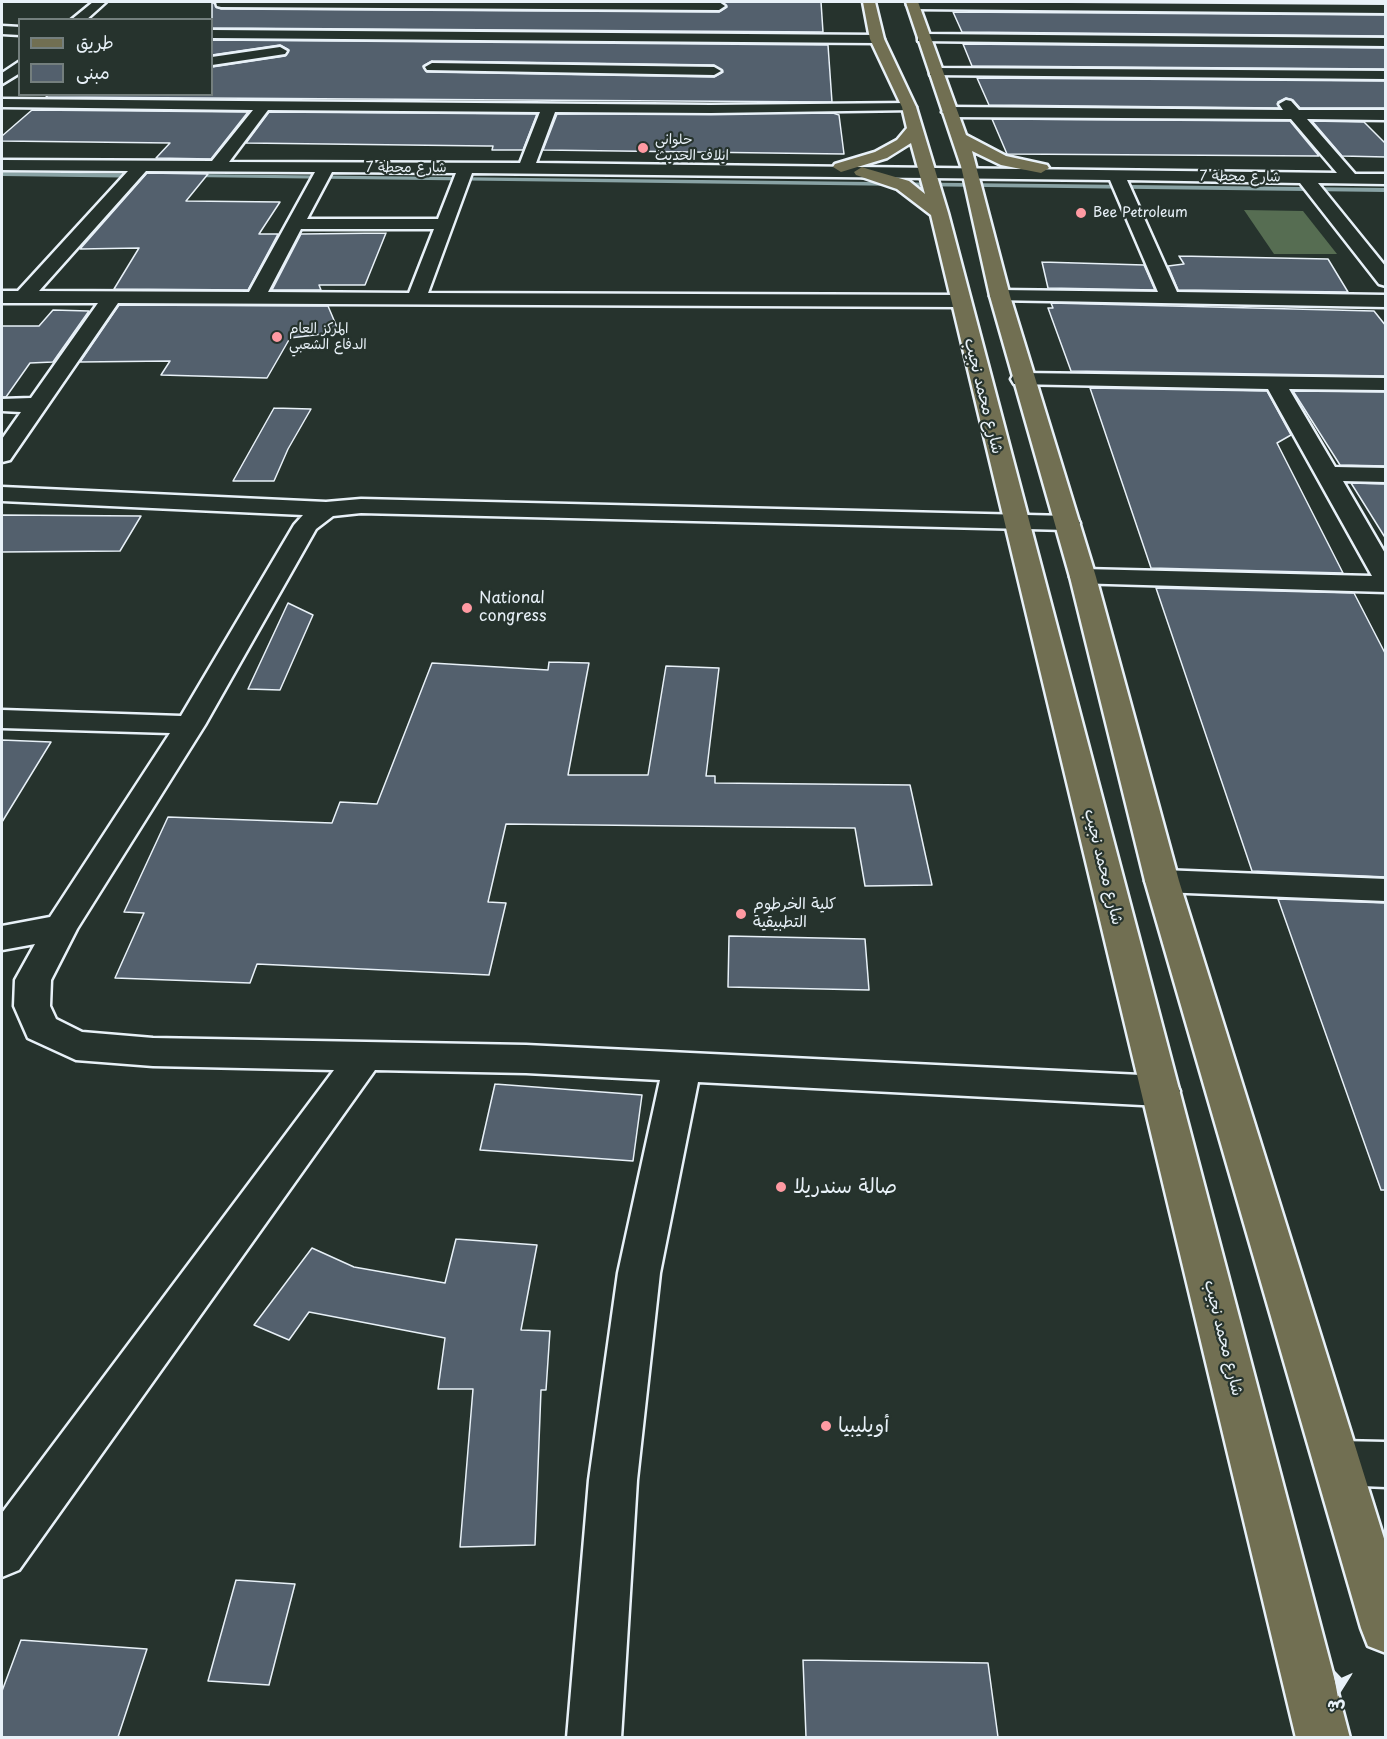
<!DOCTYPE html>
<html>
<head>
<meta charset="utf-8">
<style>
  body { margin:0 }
  #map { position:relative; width:1387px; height:1739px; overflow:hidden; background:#26332d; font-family:"Playpen Sans","Playpen Sans Arabic",sans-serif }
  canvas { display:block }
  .frame { position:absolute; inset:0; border:3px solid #e8f1f8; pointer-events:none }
  .legend { position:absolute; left:18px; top:18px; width:195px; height:78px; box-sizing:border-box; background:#26332d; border:2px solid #747f7e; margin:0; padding:8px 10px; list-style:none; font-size:18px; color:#e8f1f8 }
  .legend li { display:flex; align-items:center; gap:12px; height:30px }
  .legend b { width:30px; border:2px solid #747f7e }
  .north { position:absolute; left:1309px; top:1661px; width:60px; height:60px; -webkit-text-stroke:4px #26332d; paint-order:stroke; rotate:191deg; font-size:16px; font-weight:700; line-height:24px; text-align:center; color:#e8f1f8 }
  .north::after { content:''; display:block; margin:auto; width:21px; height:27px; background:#e8f1f8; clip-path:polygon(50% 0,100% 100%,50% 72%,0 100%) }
</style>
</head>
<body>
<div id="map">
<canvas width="1387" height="1739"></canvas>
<div class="frame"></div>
<ul class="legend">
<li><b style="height:8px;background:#716f52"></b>طريق</li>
<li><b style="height:16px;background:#53606d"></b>مبنى</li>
</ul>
<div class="north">ش</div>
</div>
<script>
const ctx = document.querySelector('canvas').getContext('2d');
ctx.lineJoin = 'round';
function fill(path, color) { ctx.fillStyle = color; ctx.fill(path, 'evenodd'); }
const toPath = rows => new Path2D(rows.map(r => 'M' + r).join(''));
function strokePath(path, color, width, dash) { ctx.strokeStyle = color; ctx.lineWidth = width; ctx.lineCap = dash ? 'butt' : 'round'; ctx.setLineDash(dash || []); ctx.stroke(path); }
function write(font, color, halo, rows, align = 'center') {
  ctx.font = font + ' "Playpen Sans","Playpen Sans Arabic",sans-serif'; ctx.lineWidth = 4.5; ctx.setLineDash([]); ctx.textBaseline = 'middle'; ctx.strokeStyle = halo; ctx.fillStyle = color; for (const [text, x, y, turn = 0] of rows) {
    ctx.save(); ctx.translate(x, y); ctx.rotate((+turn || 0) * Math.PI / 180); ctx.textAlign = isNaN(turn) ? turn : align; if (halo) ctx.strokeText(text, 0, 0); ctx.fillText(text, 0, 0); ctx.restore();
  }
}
fill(toPath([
  [1244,210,1303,211,1337,254,1274,254]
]), '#566d52');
fill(toPath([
  [2,172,160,174,163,176,160,178,2,176,2,172],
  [190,174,1386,188,1386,192,188,177,190,174]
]), '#89a3a5');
const building = toPath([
  [212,2,221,9,719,12,727,7,722,2,821,2,823,32,212,28,212,2],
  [953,12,1386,15,1386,36,962,32,953,12],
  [212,40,828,45,832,102,46,97,49,94,212,94,212,67,285,56,289,50,280,45,212,55,212,40],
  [432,61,714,65,723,72,714,77,427,72,423,66,432,61],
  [963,44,1386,48,1386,69,972,66,963,44],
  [977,78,1386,81,1386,108,1300,108,1293,100,1286,98,1278,102,1279,108,989,105,977,78],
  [32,110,248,112,211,159,156,158,170,143,2,141,2,136,32,110],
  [269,112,537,114,523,150,492,150,493,146,487,146,246,143,269,112],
  [833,113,839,115,844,154,543,150,557,114,833,113],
  [992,119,1290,121,1319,156,1007,154,992,119],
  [1312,121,1364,122,1386,144,1386,157,1342,156,1312,121],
  [147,173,208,174,186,201,280,202,259,234,278,234,248,290,114,289,139,248,80,249,147,173],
  [386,233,365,285,319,285,321,290,272,290,301,234,386,233],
  [1179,256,1328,259,1348,292,1178,290,1168,266,1184,264,1179,256],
  [1042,262,1144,265,1155,290,1048,288,1042,262],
  [1051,303,1374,311,1386,326,1386,376,1071,371,1048,308,1053,308,1051,303],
  [119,305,328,306,339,332,290,338,267,378,161,375,170,361,80,362,119,305],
  [53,310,89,311,53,362,30,363,6,397,2,397,2,326,39,326,53,310],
  [1090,388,1267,391,1291,435,1277,443,1343,573,1151,568,1090,388],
  [1293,391,1386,392,1386,466,1340,465,1293,391],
  [274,408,311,409,288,449,274,481,233,481,274,408],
  [1351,483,1386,484,1386,539,1351,483],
  [2,515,141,516,120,551,2,552,2,515],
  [1156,588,1354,593,1386,655,1386,877,1252,871,1156,588],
  [288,603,313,615,280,690,248,689,288,603],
  [549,662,589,663,568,775,648,775,666,666,719,668,706,776,715,776,715,783,910,785,932,885,865,886,855,828,506,824,488,902,506,903,489,975,257,964,250,983,115,978,144,913,124,912,168,817,332,823,340,802,377,804,432,663,548,670,549,662],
  [2,740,51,742,2,822,2,740],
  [1278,899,1386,903,1386,1190,1381,1190,1278,899],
  [729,936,865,939,869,990,728,987,729,936],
  [495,1084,642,1095,633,1161,480,1150,495,1084],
  [456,1239,537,1245,521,1330,550,1331,546,1390,541,1390,535,1545,460,1547,473,1389,438,1389,445,1338,309,1312,289,1340,254,1325,312,1248,354,1267,445,1283,456,1239],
  [236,1580,295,1584,269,1685,208,1681,236,1580],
  [21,1640,147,1649,118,1737,2,1737,2,1691,21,1640],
  [803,1660,988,1663,998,1737,806,1737,803,1660]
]);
fill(building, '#53606d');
strokePath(building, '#e8f1f8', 1.5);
const minor = toPath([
  [93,2,106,2,86,20,71,20,93,2],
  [216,2,719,2,725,6,719,10,221,7,217,6,216,2],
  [909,2,1386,5,1386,13,913,9,907,5,909,2],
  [2,26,20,27,20,35,2,34,2,26],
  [212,30,877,35,884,39,877,43,212,38,212,30],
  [923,34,1386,38,1386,46,918,41,918,35,923,34],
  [280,47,287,51,285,54,212,65,212,57,280,47],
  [20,61,20,73,2,84,2,73,20,61],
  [432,63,714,67,721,71,714,75,427,70,425,67,432,63],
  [935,68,1386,71,1386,79,930,75,930,69,935,68],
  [2,99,711,105,909,103,916,107,914,110,711,113,555,112,536,163,1337,173,1291,119,950,117,942,112,950,107,1283,110,1279,104,1286,100,1291,101,1299,110,1386,110,1386,120,1307,119,1355,174,1386,174,1386,184,1318,183,1386,267,1386,286,1379,284,1300,183,1127,180,1177,292,1386,295,1386,307,993,300,990,296,1000,290,1158,292,1110,180,472,173,428,293,959,295,969,301,959,307,118,303,10,460,2,462,2,439,21,412,2,411,2,399,31,398,98,303,2,303,2,291,18,291,128,171,2,170,2,160,212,161,253,110,2,107,2,99],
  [268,110,540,112,520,163,229,162,268,110],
  [146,171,315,172,249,292,39,291,146,171],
  [332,172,456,173,438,219,307,219,332,172],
  [301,229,434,229,409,293,268,292,301,229],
  [1022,373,1386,378,1386,390,1289,389,1335,467,1386,468,1386,482,1343,481,1386,555,1386,592,1074,583,1070,577,1074,571,1083,569,1372,576,1268,389,1014,384,1011,379,1014,374,1022,373],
  [2,487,326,502,361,499,1068,516,1077,518,1080,523,1077,528,1068,530,361,513,333,516,316,529,205,725,77,929,51,980,50,1006,56,1019,82,1032,153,1038,526,1045,1161,1076,1175,1081,1180,1091,1175,1101,1161,1106,698,1082,660,1273,637,1480,621,1738,567,1738,589,1480,618,1273,660,1080,526,1073,375,1070,19,1570,2,1577,2,1513,334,1070,153,1066,76,1060,28,1038,14,1006,15,980,35,944,2,950,2,926,50,917,170,733,2,728,2,710,181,716,294,525,303,515,2,501,2,487],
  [1162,870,1386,879,1386,901,1162,892,1150,889,1145,881,1150,873,1162,870],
  [1338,1441,1386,1442,1386,1487,1338,1485,1321,1479,1314,1463,1321,1447,1338,1441]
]);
const major = toPath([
  [863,2,875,2,884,39,916,107,948,213,1350,1738,1296,1738,931,215,897,189,856,175,854,172,862,167,868,169,909,181,925,194,911,143,887,158,841,172,833,167,835,164,875,152,897,140,907,128,902,107,870,39,863,2],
  [906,2,918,2,966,135,1006,156,1047,165,1049,168,1041,173,1001,165,972,151,1010,296,1096,577,1179,881,1386,1545,1386,1653,1368,1646,1361,1628,1145,881,1070,577,990,296,961,166,906,2]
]);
strokePath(minor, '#e8f1f8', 5);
strokePath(major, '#e8f1f8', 5);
fill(minor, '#26332d');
fill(major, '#716f52');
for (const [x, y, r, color] of [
  [643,148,6,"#ff9aa2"],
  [1081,213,6,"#ff9aa2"],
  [277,337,6,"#ff9aa2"],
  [467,608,6,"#ff9aa2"],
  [741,914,6,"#ff9aa2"],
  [781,1187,6,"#ff9aa2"],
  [826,1426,6,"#ff9aa2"]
]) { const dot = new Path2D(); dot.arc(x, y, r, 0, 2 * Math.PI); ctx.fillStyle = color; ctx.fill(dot); strokePath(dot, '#26332d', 2); }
write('14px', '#e8f1f8', '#26332d', [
  ["حلواني",655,140],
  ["ايلاف الحديث",655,156],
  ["Bee Petroleum",1093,213],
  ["المركز العام",289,329],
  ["الدفاع الشعبي",289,345]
], 'left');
write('14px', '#e8f1f8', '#26332d', [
  ["شارع محطة 7",406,168],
  ["شارع محطة 7",1240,177,1]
]);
write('16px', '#e8f1f8', '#26332d', [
  ["شارع محمد نجيب",983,396,76],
  ["شارع محمد نجيب",1103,867,76],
  ["شارع محمد نجيب",1223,1338,76]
]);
write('16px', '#e8f1f8', '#26332d', [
  ["National",479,599],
  ["congress",479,617],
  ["كلية الخرطوم",753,905],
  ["التطبيقية",753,923]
], 'left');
write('20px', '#e8f1f8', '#26332d', [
  ["صالة سندريلا",793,1187],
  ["أويليبيا",838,1426]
], 'left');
</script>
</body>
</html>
